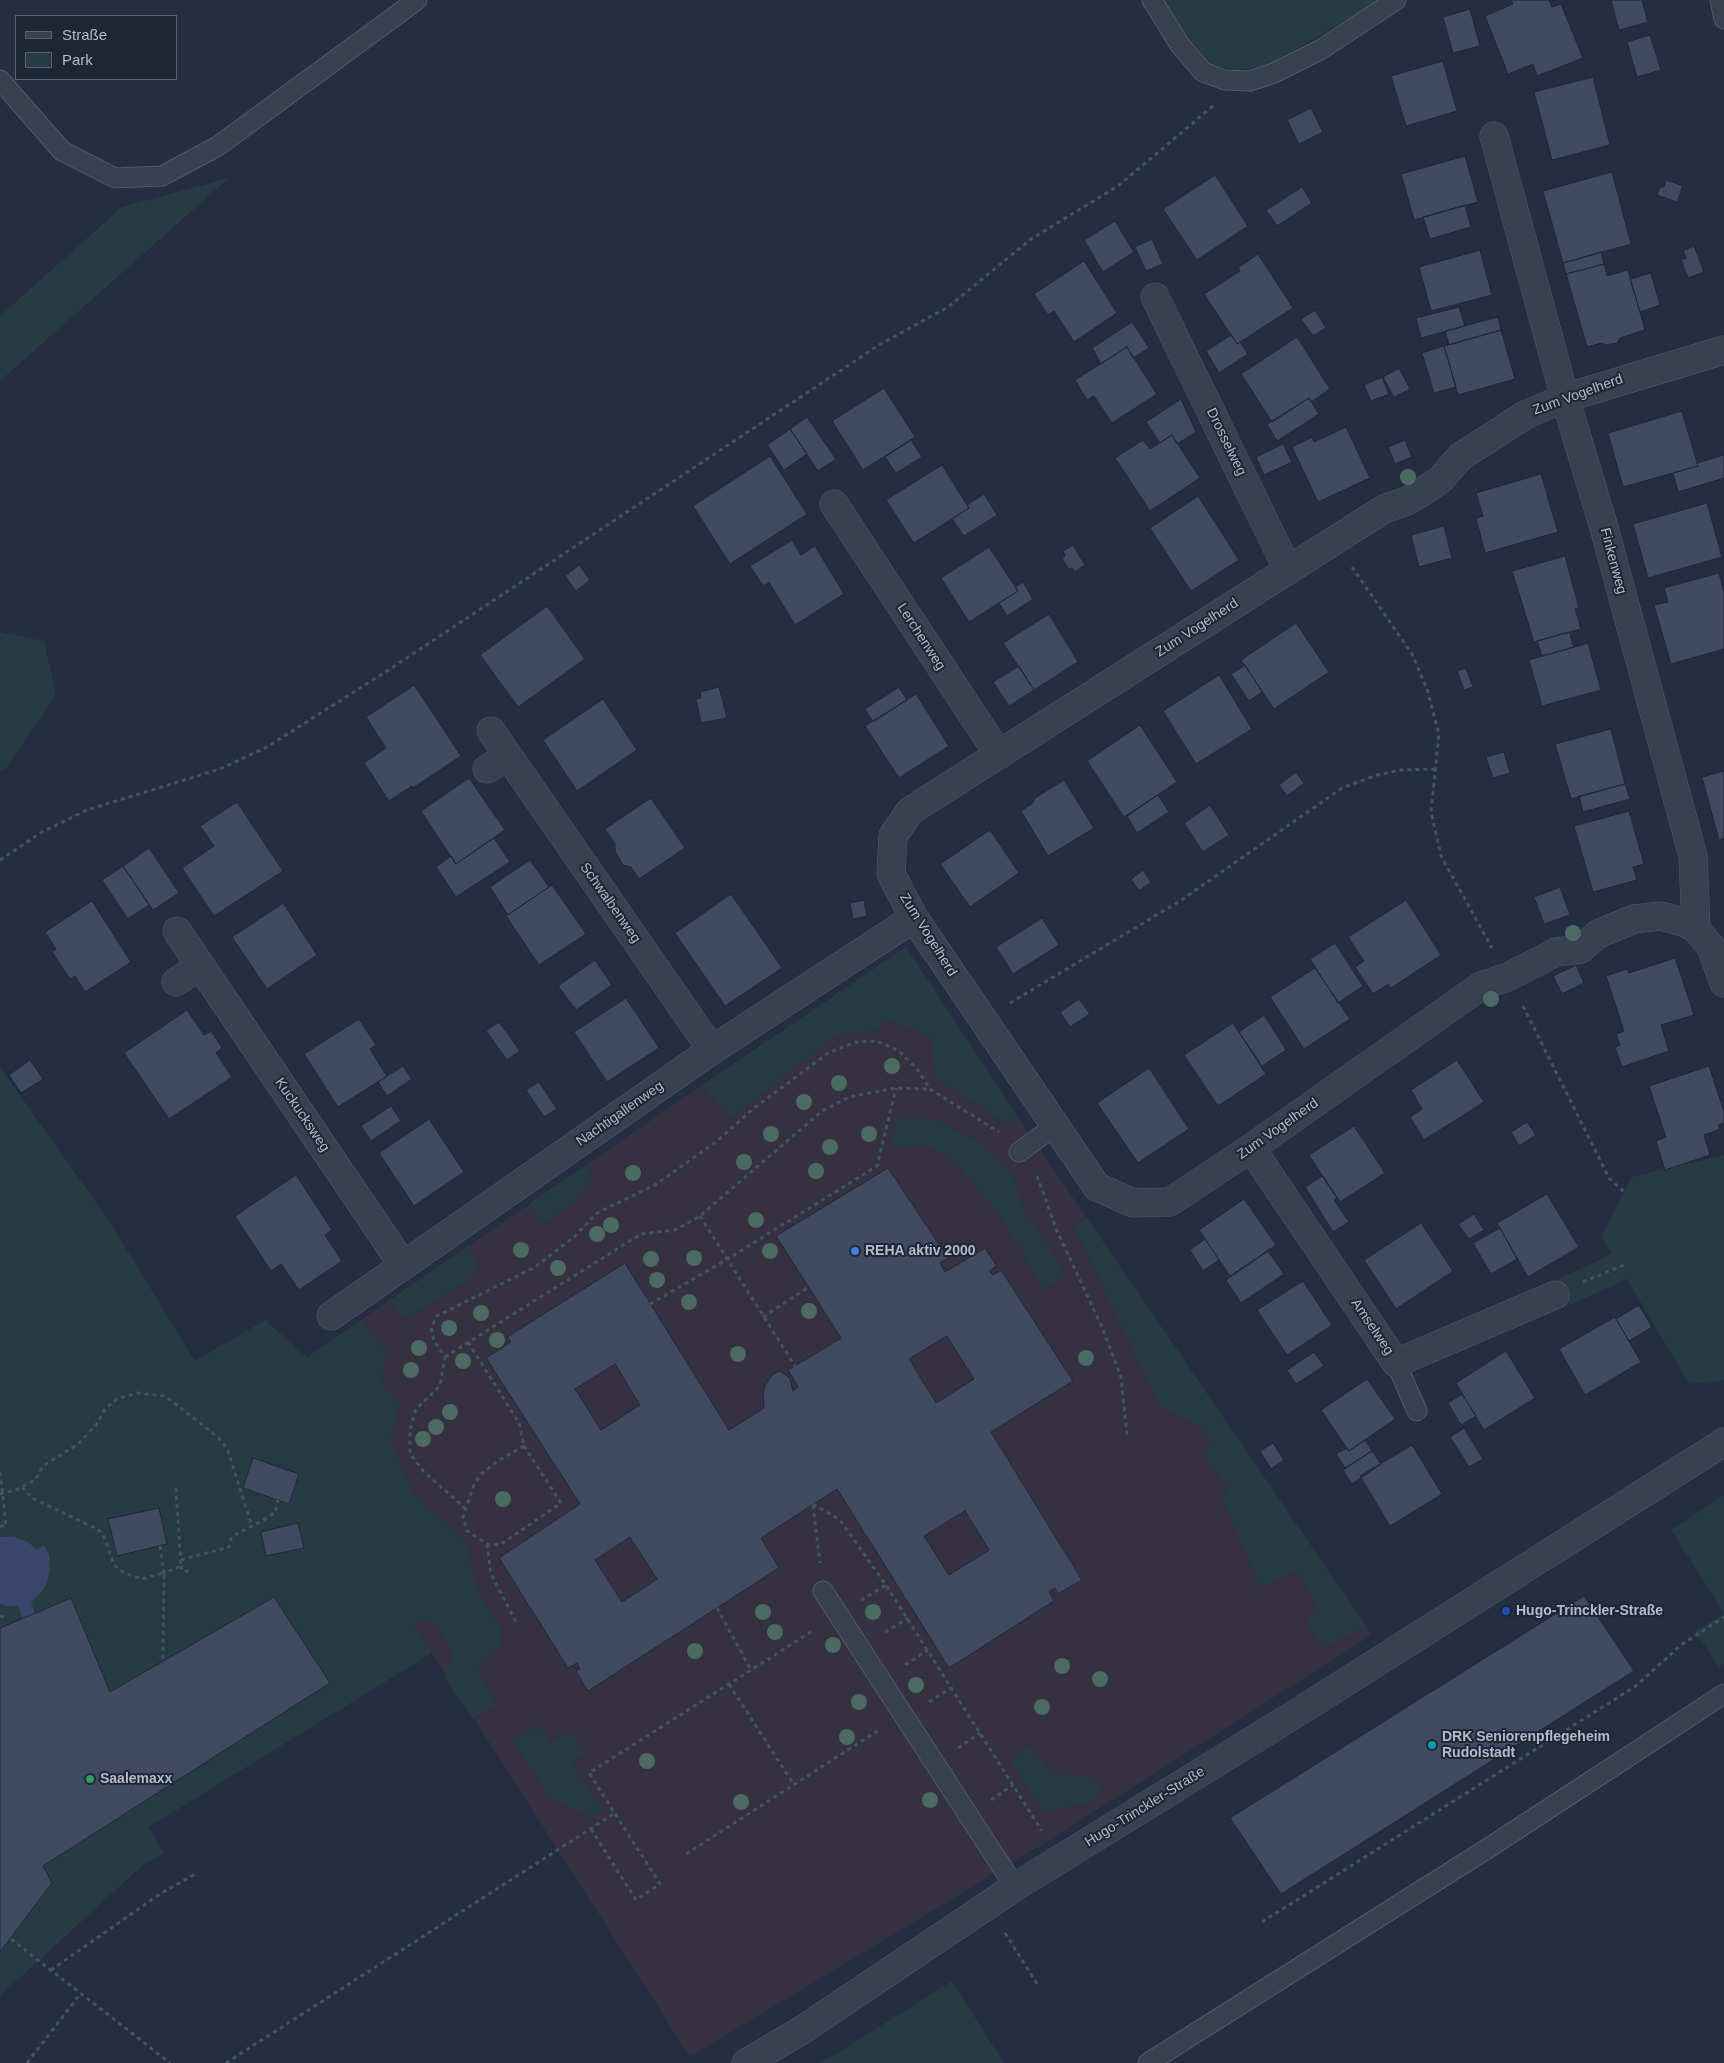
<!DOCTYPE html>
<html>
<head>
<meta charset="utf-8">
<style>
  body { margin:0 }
  #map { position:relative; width:1724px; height:2063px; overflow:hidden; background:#242d41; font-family:Helvetica,sans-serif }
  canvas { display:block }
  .legend { position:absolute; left:15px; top:15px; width:162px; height:65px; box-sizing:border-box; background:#1d2536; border:1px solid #5a6172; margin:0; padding:6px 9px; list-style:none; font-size:15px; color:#b5bbcb }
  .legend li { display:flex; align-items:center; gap:10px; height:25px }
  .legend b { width:25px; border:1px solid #5a6172 }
</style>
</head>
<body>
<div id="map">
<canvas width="1724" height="2063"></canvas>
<ul class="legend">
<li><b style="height:6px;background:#394051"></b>Straße</li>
<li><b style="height:14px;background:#263b42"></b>Park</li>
</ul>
</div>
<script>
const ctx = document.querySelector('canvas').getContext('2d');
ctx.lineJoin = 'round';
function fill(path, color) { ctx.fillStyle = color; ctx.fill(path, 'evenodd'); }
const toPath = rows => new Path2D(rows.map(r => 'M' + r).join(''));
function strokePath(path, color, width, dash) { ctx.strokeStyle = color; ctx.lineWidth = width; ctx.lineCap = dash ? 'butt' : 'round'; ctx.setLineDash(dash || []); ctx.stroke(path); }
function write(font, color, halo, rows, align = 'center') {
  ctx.font = font + ' Helvetica,sans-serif'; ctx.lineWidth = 4; ctx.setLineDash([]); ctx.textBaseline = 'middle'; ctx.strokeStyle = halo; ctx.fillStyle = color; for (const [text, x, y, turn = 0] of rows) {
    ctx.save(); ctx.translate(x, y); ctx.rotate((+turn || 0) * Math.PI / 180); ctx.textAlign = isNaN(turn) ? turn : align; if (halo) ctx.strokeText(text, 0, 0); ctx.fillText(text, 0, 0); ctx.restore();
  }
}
fill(toPath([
  [906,947,1018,1117,1372,1635,1045,1843,690,2057,432,1653,413,1629,378,1513,307,1357,702,1085]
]), '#353141');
fill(toPath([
  [1162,0,1381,0,1265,67,1234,70,1204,63,1172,19],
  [229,178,0,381,0,316,122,207],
  [0,632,44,641,56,695,7,767,0,772],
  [906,947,1018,1117,1008,1125,935,1077,932,1037,889,1019,878,1030,838,1034,731,1118,702,1085],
  [0,1067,108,1219,195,1361,265,1320,307,1357,361,1320,386,1352,381,1383,400,1404,390,1440,414,1495,465,1541,480,1598,500,1626,502,1643,477,1668,496,1705,473,1719,444,1677,453,1652,434,1622,418,1622,412,1625,432,1653,149,1827,164,1853,142,1866,0,1996],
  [898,1118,935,1119,982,1144,1013,1175,1020,1202,1065,1274,1045,1290,1000,1216,960,1168,931,1146,890,1147],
  [1724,1155,1724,1380,1689,1384,1627,1279,1570,1305,1558,1279,1612,1254,1601,1237,1632,1177],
  [586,1165,593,1177,570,1206,543,1223,530,1203],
  [1087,1218,1349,1601,1366,1626,1322,1648,1307,1618,1319,1608,1295,1570,1261,1589,1222,1497,1229,1490,1205,1456,1210,1442,1202,1427,1161,1407,1074,1227],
  [468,1246,479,1263,470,1280,404,1319,390,1300],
  [1724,1495,1724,1613,1671,1530],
  [1724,1614,1724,1664,1719,1667,1695,1631],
  [539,1725,551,1743,572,1730,586,1753,571,1761,603,1809,592,1817,551,1799,512,1740],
  [1030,1745,1052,1774,1093,1777,1101,1790,1092,1803,1043,1811,1010,1760],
  [952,1981,1004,2063,820,2063,834,2055]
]), '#263b42');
fill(toPath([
  [0,1537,14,1537,28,1542,37,1550,44,1545,49,1555,50,1571,47,1583,40,1594,31,1602,35,1614,23,1619,18,1606,7,1606,0,1604]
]), '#384669');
const building = toPath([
  [1511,0,1549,0,1552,7,1561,4,1583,58,1537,76,1533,64,1508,74,1485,16,1513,4,1511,0],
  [1611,0,1642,0,1648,22,1619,30,1611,0],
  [1470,9,1480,46,1453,53,1443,17,1470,9],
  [1650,35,1661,70,1637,77,1627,42,1650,35],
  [1443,61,1457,111,1406,126,1391,76,1443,61],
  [1593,77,1610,145,1552,160,1534,92,1593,77],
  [1311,108,1323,132,1299,144,1287,120,1311,108],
  [1465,156,1478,202,1414,220,1401,174,1465,156],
  [1612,172,1631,244,1563,263,1543,191,1612,172],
  [1215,175,1248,226,1197,260,1163,209,1215,175],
  [1666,180,1683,186,1677,202,1657,195,1660,187,1664,187,1666,180],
  [1302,187,1312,203,1277,226,1266,210,1302,187],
  [1465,205,1471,227,1430,239,1423,217,1465,205],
  [1115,221,1134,252,1103,272,1084,240,1115,221],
  [1152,239,1163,264,1146,271,1135,247,1152,239],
  [1694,246,1704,272,1688,278,1681,260,1686,258,1683,251,1694,246],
  [1480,250,1492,295,1431,311,1419,267,1480,250],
  [1601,252,1604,264,1566,274,1563,263,1601,252],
  [1258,254,1293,308,1237,344,1204,294,1240,271,1238,268,1258,254],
  [1084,261,1117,313,1074,342,1054,311,1048,315,1034,294,1084,261],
  [1604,264,1607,276,1628,270,1645,330,1620,338,1617,343,1606,345,1601,343,1587,347,1566,274,1604,264],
  [1651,273,1660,305,1640,312,1630,279,1651,273],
  [1459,307,1465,326,1421,338,1416,318,1459,307],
  [1315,310,1326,328,1313,336,1301,319,1315,310],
  [1498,317,1501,330,1449,345,1445,331,1498,317],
  [1132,322,1149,348,1133,358,1127,347,1101,364,1092,348,1132,322],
  [1501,330,1515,379,1458,395,1444,346,1501,330],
  [1231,335,1237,344,1240,342,1248,354,1219,373,1206,351,1231,335],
  [1297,337,1330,389,1311,402,1309,398,1272,422,1241,374,1297,337],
  [1444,346,1456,387,1434,393,1422,353,1444,346],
  [1127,347,1157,394,1112,423,1094,396,1087,400,1075,380,1127,347],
  [1399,368,1410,389,1394,397,1383,377,1399,368],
  [1382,377,1389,394,1371,401,1364,385,1382,377],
  [884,388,915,437,863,470,832,421,884,388],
  [1309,398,1319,414,1277,441,1267,424,1309,398],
  [1181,399,1196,432,1177,444,1172,435,1160,443,1146,422,1181,399],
  [1682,411,1698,466,1623,487,1608,433,1682,411],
  [807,417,836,459,818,471,790,429,807,417],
  [1346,427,1370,478,1318,502,1292,447,1312,437,1314,442,1346,427],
  [790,429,807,454,784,470,767,445,790,429],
  [1172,435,1200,478,1150,511,1115,458,1143,440,1150,449,1172,435],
  [911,440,922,457,896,473,885,457,911,440],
  [1405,440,1412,457,1395,464,1388,447,1405,440],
  [1283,444,1292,462,1264,475,1256,457,1283,444],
  [1724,455,1724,478,1678,492,1673,473,1698,466,1697,463,1724,455],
  [770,456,807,514,730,564,693,506,770,456],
  [942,465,969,508,914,543,886,500,942,465],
  [1541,474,1558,532,1485,553,1476,518,1483,516,1476,493,1541,474],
  [984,494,997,515,964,536,952,519,969,508,967,505,984,494],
  [1198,496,1239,560,1191,591,1150,528,1198,496],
  [1707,503,1722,557,1648,578,1633,524,1707,503],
  [1444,526,1452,558,1419,567,1411,535,1444,526],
  [792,540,801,555,815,546,844,594,795,625,769,582,763,586,750,566,792,540],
  [1073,545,1085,565,1075,572,1072,568,1069,570,1062,558,1065,556,1063,551,1073,545],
  [989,547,1018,591,969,622,941,578,989,547],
  [1565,556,1579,608,1575,609,1581,629,1534,642,1512,571,1565,556],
  [579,565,590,580,576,591,565,576,579,565],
  [1719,573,1724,592,1724,649,1671,664,1654,605,1668,602,1664,588,1719,573],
  [1023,582,1033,599,1007,616,999,603,1018,591,1015,587,1023,582],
  [547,606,585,659,518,707,480,655,547,606],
  [1049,614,1078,662,1034,690,1003,643,1049,614],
  [1296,623,1329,672,1274,709,1241,660,1296,623],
  [1569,632,1574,647,1542,656,1537,641,1569,632],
  [1588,643,1601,690,1542,706,1529,660,1588,643],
  [1245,665,1262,692,1249,701,1231,674,1245,665],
  [1019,666,1034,690,1009,706,993,682,1019,666],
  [1466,668,1473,687,1464,690,1457,671,1466,668],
  [1219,675,1252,729,1196,764,1163,711,1219,675],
  [414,685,461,756,413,788,412,786,389,801,364,763,386,748,366,717,414,685],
  [719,687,727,718,701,723,696,699,701,698,700,692,719,687],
  [899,687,907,700,873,722,865,709,899,687],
  [916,694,949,746,899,778,865,726,916,694],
  [603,699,637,750,577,791,543,740,603,699],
  [1140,725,1177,782,1124,817,1087,761,1140,725],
  [1611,729,1625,784,1571,799,1555,744,1611,729],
  [1504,752,1510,773,1493,778,1486,757,1504,752],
  [1724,771,1724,838,1719,840,1702,777,1724,771],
  [1296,772,1304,783,1287,796,1279,785,1296,772],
  [469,778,505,830,456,864,421,811,469,778],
  [1064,780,1094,828,1048,856,1021,811,1033,803,1035,798,1064,780],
  [1625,784,1630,799,1583,812,1579,796,1625,784],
  [1158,795,1169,812,1137,833,1127,816,1158,795],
  [651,798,685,848,639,879,631,867,623,865,615,851,615,844,605,829,651,798],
  [237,802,283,871,214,916,182,868,214,846,200,826,237,802],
  [1210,805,1229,835,1203,852,1184,823,1210,805],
  [1629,811,1644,864,1633,867,1637,880,1593,892,1574,826,1629,811],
  [990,830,1019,873,970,907,940,864,990,830],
  [494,838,510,862,456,897,436,867,451,856,456,864,494,838],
  [149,848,179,893,153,910,123,866,149,848],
  [530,860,549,887,508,915,490,887,530,860],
  [123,866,149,905,128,919,102,880,123,866],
  [1143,870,1151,882,1139,891,1131,879,1143,870],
  [552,885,586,934,539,965,506,916,552,885],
  [1560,887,1570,915,1544,924,1534,897,1560,887],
  [731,894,782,968,725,1006,675,933,731,894],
  [864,900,867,916,853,919,850,903,864,900],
  [1406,900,1441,955,1391,988,1388,984,1373,994,1355,967,1364,961,1348,937,1406,900],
  [92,901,131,962,85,992,75,976,70,979,52,952,56,949,45,932,92,901],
  [283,903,317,955,267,989,232,937,283,903],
  [1042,918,1059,945,1013,974,996,947,1042,918],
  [1335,943,1363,986,1338,1003,1310,959,1335,943],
  [1675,958,1694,1015,1661,1025,1669,1051,1622,1067,1615,1047,1620,1045,1616,1034,1624,1031,1606,976,1627,969,1629,973,1675,958],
  [595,960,612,985,576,1010,558,986,595,960],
  [1576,965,1584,983,1562,994,1553,976,1576,965],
  [1315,968,1350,1019,1304,1049,1270,997,1315,968],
  [626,998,659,1048,607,1082,574,1032,626,998],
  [1079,999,1090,1014,1070,1027,1060,1012,1079,999],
  [187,1010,204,1035,211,1031,222,1048,216,1053,232,1077,169,1119,124,1053,187,1010],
  [1264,1015,1286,1050,1262,1066,1239,1032,1264,1015],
  [359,1019,376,1045,370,1049,387,1076,338,1107,304,1054,359,1019],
  [499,1022,520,1051,507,1060,486,1031,499,1022],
  [1233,1023,1266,1074,1218,1106,1184,1055,1233,1023],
  [30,1060,43,1079,21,1093,9,1075,30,1060],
  [1457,1060,1484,1102,1424,1140,1410,1117,1422,1109,1411,1090,1457,1060],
  [403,1066,412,1079,387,1096,378,1082,403,1066],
  [1709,1066,1724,1111,1724,1123,1718,1125,1720,1129,1704,1135,1710,1155,1665,1170,1656,1141,1666,1137,1649,1086,1709,1066],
  [1149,1068,1189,1129,1138,1163,1097,1103,1149,1068],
  [539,1082,557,1109,544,1117,526,1090,539,1082],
  [391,1106,401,1121,371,1141,361,1126,391,1106],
  [429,1119,464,1172,414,1206,379,1153,429,1119],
  [1527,1122,1536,1135,1519,1146,1511,1132,1527,1122],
  [1354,1126,1385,1173,1340,1202,1309,1155,1354,1126],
  [888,1168,948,1258,940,1263,945,1272,985,1248,997,1266,989,1271,993,1275,1001,1270,1073,1381,991,1432,1082,1580,1058,1594,1055,1588,1049,1592,1054,1601,949,1668,837,1489,761,1538,779,1568,588,1691,576,1671,580,1669,577,1663,568,1668,499,1558,580,1504,486,1358,511,1342,507,1337,625,1263,729,1430,764,1408,763,1395,765,1385,773,1374,780,1371,786,1375,790,1379,793,1391,798,1387,788,1370,841,1338,776,1236,888,1168],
  [947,1336,974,1379,936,1403,909,1359,947,1336],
  [615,1364,640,1405,601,1430,575,1389,615,1364],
  [965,1511,989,1550,949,1575,924,1536,965,1511],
  [630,1537,657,1579,622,1602,595,1560,630,1537],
  [296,1175,332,1230,325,1235,342,1261,299,1290,281,1264,271,1271,235,1216,296,1175],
  [1322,1176,1337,1198,1334,1200,1349,1222,1333,1232,1305,1187,1322,1176],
  [1547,1194,1579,1247,1528,1277,1497,1223,1547,1194],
  [1244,1199,1276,1245,1230,1276,1199,1230,1244,1199],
  [1474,1214,1484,1230,1469,1239,1458,1224,1474,1214],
  [1421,1223,1453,1271,1396,1309,1364,1260,1421,1223],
  [1500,1228,1517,1259,1491,1274,1473,1243,1500,1228],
  [1205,1239,1219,1260,1203,1271,1190,1250,1205,1239],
  [1268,1251,1284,1274,1241,1303,1226,1280,1268,1251],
  [1303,1281,1332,1325,1287,1355,1257,1310,1303,1281],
  [1639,1305,1652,1327,1629,1341,1616,1319,1639,1305],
  [1615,1317,1641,1362,1585,1395,1559,1349,1615,1317],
  [1506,1351,1535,1398,1484,1430,1456,1383,1506,1351],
  [1314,1352,1324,1366,1296,1384,1287,1370,1314,1352],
  [1367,1379,1395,1419,1349,1451,1321,1410,1367,1379],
  [1462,1394,1476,1416,1461,1425,1448,1403,1462,1394],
  [1464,1428,1483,1459,1469,1467,1450,1437,1464,1428],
  [1365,1440,1372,1451,1345,1468,1336,1454,1347,1448,1349,1451,1365,1440],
  [1273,1443,1284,1460,1271,1469,1260,1451,1273,1443],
  [1412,1445,1442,1494,1390,1526,1360,1476,1412,1445],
  [1372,1451,1381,1464,1352,1484,1343,1470,1372,1451],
  [253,1458,299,1474,289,1504,243,1488,253,1458],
  [159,1508,167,1544,117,1556,108,1519,159,1508],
  [298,1523,304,1548,266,1556,261,1532,298,1523],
  [1584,1596,1634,1671,1281,1894,1230,1818,1584,1596],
  [274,1597,330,1683,43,1866,52,1883,0,1952,0,1628,71,1598,110,1692,274,1597]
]);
fill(building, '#404a61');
strokePath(building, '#1f2738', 1);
const lane = toPath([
  [1152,0,1180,45,1203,72,1225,80,1250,81,1274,73,1320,50,1396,0],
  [1720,0,1724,19],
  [0,80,62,151,115,178,162,176,218,146,417,0],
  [1019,1152,1055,1126],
  [1396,1363,1417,1411],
  [823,1591,1015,1887],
  [1148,2063,1490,1847,1724,1694]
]);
const street = toPath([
  [1494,136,1565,398,1603,524,1693,856,1696,929,1711,947,1724,983],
  [1155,297,1288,570],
  [834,504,999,755],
  [491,731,712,1050],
  [487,769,508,756],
  [1696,929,1686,923,1661,916,1634,919,1598,934,1581,949,1556,952,1508,977,1481,986,1251,1148,1170,1202,1133,1203,1097,1187,914,918,891,874,893,836,910,811,1384,509,1407,501,1422,492,1440,480,1460,457,1525,415,1565,398,1724,350],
  [177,931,403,1265],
  [176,982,200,966],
  [1251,1148,1396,1363,1555,1295],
  [331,1316,712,1050,914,918],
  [746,2063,802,2030,1015,1887,1300,1711,1724,1442]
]);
strokePath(lane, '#535b6b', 21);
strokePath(street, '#535b6b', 29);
strokePath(toPath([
  [1352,567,1412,654,1427,689,1439,734,1431,812,1441,856,1492,948],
  [0,860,42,832,87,810,220,769,267,747,387,671,879,345,948,307,1031,239,1118,186,1213,106],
  [1010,1003,1180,901,1342,788,1377,775,1401,770,1436,769],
  [1523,1006,1609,1178,1624,1192],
  [1037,1176,1057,1231,1102,1327,1121,1377,1127,1435],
  [700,1216,795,1366],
  [1583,1282,1626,1264],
  [650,1304,726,1260,877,1166,896,1088],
  [763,1317,809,1287],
  [468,1342,519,1423,524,1446],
  [445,1357,641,1234,675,1230,700,1216,822,1111,849,1097,896,1088,930,1089],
  [524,1446,561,1503,500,1545,487,1544,467,1531,463,1517,474,1485,481,1474,499,1460,524,1446],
  [22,1487,32,1498,97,1529,103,1534,114,1565,124,1573,142,1579,164,1573,163,1662],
  [0,1494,16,1490,35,1480,43,1466,78,1444,96,1425,105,1409,117,1399,137,1393,165,1396,219,1438,227,1448,252,1526],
  [813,1504,840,1520,886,1585,1042,1831],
  [813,1505,820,1563],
  [466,1509,423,1471,410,1453,410,1429,416,1409,440,1386,445,1357,434,1341,431,1328,437,1316,535,1267,574,1237,597,1213,655,1185,716,1142,753,1109,828,1053,856,1042,877,1041,899,1051,917,1069,930,1089,999,1132],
  [0,1526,6,1526,0,1469],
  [487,1544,491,1574,516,1622],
  [160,1546,164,1573,181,1566,176,1488],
  [181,1560,229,1547,229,1542,233,1536,267,1518,275,1512,278,1500],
  [181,1566,183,1572,192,1570],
  [861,1600,886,1585],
  [717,1608,751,1670],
  [0,1616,6,1617],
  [885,1632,908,1618],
  [905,1665,928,1650],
  [729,1684,794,1785],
  [929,1702,951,1688],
  [958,1748,980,1733],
  [991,1800,1013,1785],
  [591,1829,636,1900,660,1884,589,1773,814,1630],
  [686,1854,879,1730],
  [1262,1922,1636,1686,1681,1645,1724,1617],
  [1005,1933,1039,1987],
  [11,1939,170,2063],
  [51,1970,160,1894,197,1873],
  [27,2063,81,1993],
  [226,2063,615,1813]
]), '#42575c', 3, [4, 4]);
strokePath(lane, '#394051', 19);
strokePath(street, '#394051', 28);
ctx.fillStyle = '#4b6b62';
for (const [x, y] of [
  [1408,477],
  [1573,933],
  [1491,999],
  [892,1066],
  [839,1083],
  [804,1102],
  [771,1134],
  [869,1134],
  [830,1147],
  [744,1162],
  [816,1171],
  [633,1173],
  [756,1220],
  [611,1225],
  [597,1234],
  [521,1250],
  [770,1251],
  [694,1258],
  [651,1259],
  [558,1268],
  [657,1280],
  [689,1302],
  [809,1311],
  [481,1313],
  [449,1328],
  [497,1340],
  [419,1348],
  [738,1354],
  [1086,1358],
  [463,1361],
  [411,1370],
  [450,1412],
  [436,1427],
  [423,1439],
  [503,1499],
  [763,1612],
  [873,1612],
  [775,1632],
  [833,1645],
  [695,1651],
  [1062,1666],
  [1100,1679],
  [916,1685],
  [859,1702],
  [1042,1707],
  [847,1737],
  [647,1761],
  [930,1800],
  [741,1802]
]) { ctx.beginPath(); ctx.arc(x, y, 8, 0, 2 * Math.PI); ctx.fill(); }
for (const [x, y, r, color] of [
  [855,1251,5,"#3f7fe0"],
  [1506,1611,5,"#1a4fb4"],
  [1432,1745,5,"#0f9aa8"],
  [90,1779,5,"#2e9e5b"]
]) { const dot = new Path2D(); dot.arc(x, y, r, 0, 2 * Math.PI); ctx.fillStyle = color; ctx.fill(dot); strokePath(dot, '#1d2536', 2); }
write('14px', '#b5bbcb', '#1d2536', [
  ["Zum Vogelherd",1578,395,-20],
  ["Drosselweg",1226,442,64],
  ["Finkenweg",1613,561,75],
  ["Zum Vogelherd",1197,628,-33],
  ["Lerchenweg",921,637,57],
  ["Schwalbenweg",610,903,55],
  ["Zum Vogelherd",928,935,58],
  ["Nachtigallenweg",620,1114,-35],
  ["Kuckucksweg",302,1115,56],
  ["Zum Vogelherd",1278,1129,-35],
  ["Amselweg",1372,1327,56],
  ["Hugo-Trinckler-Straße",1145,1807,-32]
]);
write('bold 14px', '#b5bbcb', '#1d2536', [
  ["REHA aktiv 2000",865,1251],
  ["Hugo-Trinckler-Straße",1516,1611],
  ["DRK Seniorenpflegeheim",1442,1737],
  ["Rudolstadt",1442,1753],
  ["Saalemaxx",100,1779]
], 'left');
</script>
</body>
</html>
